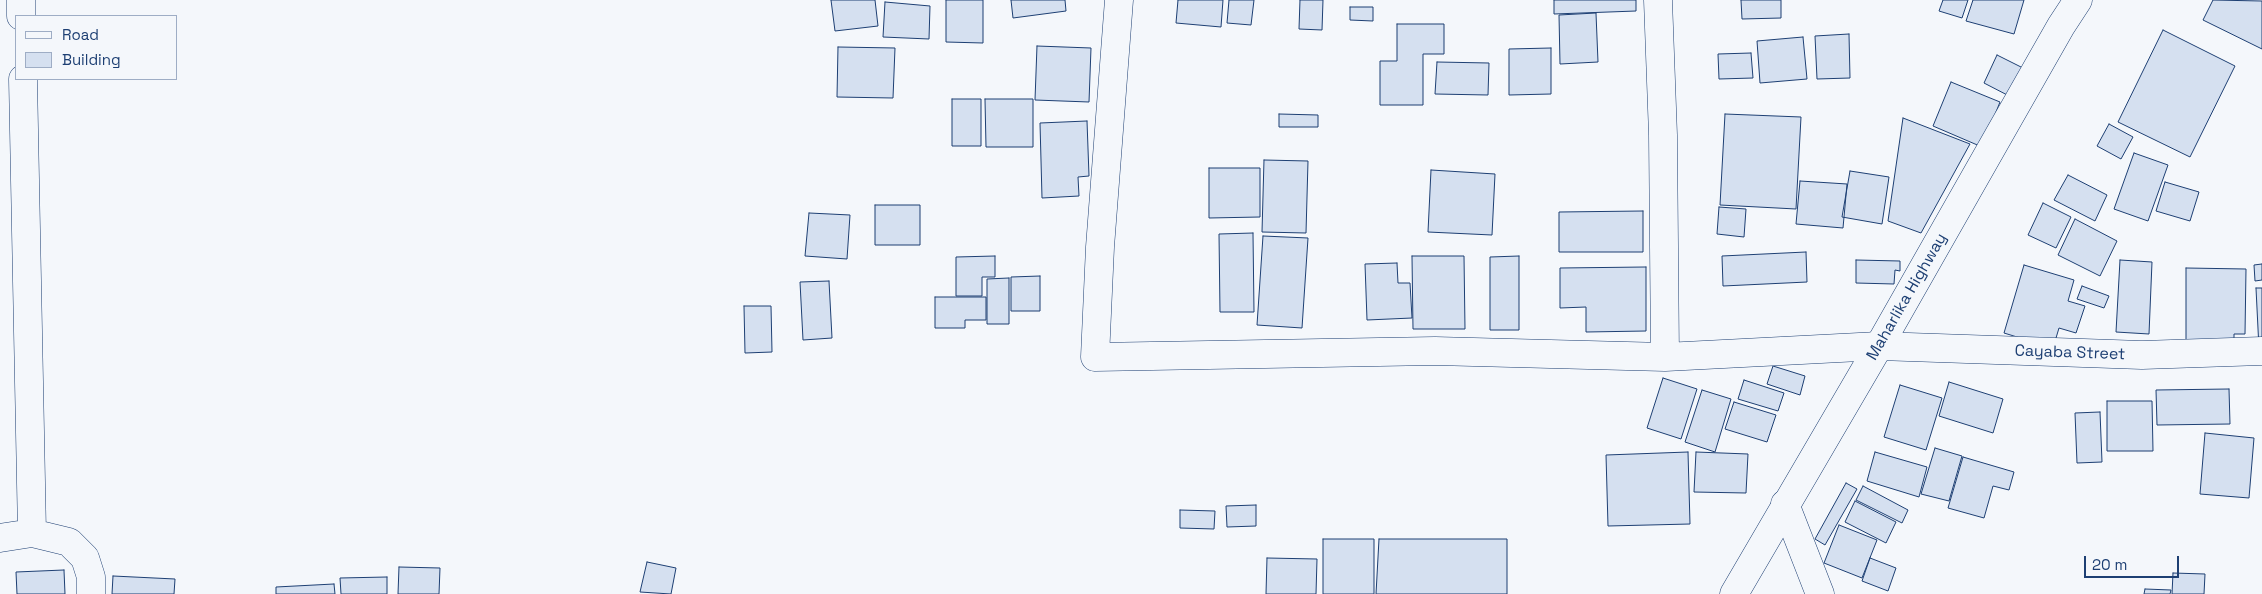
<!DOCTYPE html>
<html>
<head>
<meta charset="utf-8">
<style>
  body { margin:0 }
  #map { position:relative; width:2262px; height:594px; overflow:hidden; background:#f4f7fb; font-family:"Space Grotesk",sans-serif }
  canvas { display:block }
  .legend { position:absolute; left:15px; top:15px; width:162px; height:65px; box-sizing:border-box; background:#f4f7fb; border:1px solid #9eadc5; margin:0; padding:6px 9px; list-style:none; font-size:15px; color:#1d3f73 }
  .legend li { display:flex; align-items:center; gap:10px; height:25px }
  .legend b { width:25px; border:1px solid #9eadc5 }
  .scale { position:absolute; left:2084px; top:556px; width:95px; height:22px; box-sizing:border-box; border:2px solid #1d3f73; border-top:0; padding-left:6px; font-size:15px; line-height:18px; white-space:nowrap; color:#1d3f73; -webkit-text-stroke:4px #f4f7fb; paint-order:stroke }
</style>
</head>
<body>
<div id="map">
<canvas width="2262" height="594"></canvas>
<ul class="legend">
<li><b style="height:6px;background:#f4f7fb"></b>Road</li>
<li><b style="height:14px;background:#d5e0f0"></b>Building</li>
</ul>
<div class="scale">20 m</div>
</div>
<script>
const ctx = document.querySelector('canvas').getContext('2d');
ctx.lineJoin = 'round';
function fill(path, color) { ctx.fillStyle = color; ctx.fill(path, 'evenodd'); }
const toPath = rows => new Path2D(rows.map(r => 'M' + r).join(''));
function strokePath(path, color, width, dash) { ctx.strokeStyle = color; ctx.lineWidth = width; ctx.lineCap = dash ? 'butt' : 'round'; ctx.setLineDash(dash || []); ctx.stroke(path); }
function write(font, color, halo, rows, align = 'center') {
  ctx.font = font + ' "Space Grotesk",sans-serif'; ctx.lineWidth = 4; ctx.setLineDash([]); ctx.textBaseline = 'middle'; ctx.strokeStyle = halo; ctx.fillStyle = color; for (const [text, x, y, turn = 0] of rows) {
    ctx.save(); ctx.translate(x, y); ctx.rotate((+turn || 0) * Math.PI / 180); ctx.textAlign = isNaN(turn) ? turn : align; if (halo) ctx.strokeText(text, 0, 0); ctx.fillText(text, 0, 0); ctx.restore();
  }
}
const building = toPath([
  [831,0,875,0,878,26,835,31,831,0],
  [946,0,983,0,983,43,946,42,946,0],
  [1011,0,1065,0,1066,11,1013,18,1011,0],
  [1178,0,1223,0,1221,27,1176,23,1178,0],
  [1229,0,1254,0,1251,25,1227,23,1229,0],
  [1300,0,1323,0,1322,30,1299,29,1300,0],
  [1554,0,1636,0,1636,11,1554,14,1554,0],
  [1741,0,1781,0,1781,18,1742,19,1741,0],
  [1943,0,1968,0,1962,18,1939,11,1943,0],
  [1973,0,2024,0,2014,34,1966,21,1973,0],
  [2213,0,2262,1,2262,49,2203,20,2213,0],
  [885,2,930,6,929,39,883,37,885,2],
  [1350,7,1373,7,1373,21,1350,20,1350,7],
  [1596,13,1598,62,1560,64,1559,15,1596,13],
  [1397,24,1444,24,1444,54,1423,54,1423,105,1380,105,1380,61,1397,61,1397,24],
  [2163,30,2235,66,2190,157,2118,122,2163,30],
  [1849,34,1850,78,1817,79,1815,36,1849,34],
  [1803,37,1807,79,1760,83,1757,41,1803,37],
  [1037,46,1091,48,1089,102,1035,100,1037,46],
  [838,47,895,48,893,98,837,97,838,47],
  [1551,48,1551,94,1509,95,1509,49,1551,48],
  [1751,53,1753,78,1719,79,1718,54,1751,53],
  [1997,55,2029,71,2015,99,1984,83,1997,55],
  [1437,62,1489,63,1488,95,1435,94,1437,62],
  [1951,82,2000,102,1982,147,1933,126,1951,82],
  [952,99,981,99,981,146,952,146,952,99],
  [985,99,1033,99,1033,147,986,147,985,99],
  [1279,114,1318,115,1318,127,1279,127,1279,114],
  [1725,114,1801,117,1796,209,1720,205,1725,114],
  [1903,118,1970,144,1921,233,1888,221,1903,118],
  [1087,121,1089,176,1078,177,1079,196,1042,198,1040,123,1087,121],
  [2109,124,2133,137,2121,159,2097,146,2109,124],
  [2134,153,2168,165,2148,221,2114,209,2134,153],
  [1264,160,1308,161,1306,233,1262,232,1264,160],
  [1209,168,1260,168,1260,217,1209,218,1209,168],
  [1431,170,1495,174,1492,235,1428,232,1431,170],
  [1850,171,1889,177,1882,224,1842,217,1850,171],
  [2068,175,2107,195,2095,221,2054,200,2068,175],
  [1800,181,1847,184,1843,228,1796,224,1800,181],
  [2165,182,2199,192,2190,221,2156,211,2165,182],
  [2043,203,2071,217,2056,248,2028,235,2043,203],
  [875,205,920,205,920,245,875,245,875,205],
  [1719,207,1746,209,1744,237,1717,234,1719,207],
  [1643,211,1643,252,1559,252,1559,212,1643,211],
  [809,213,850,215,847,259,805,256,809,213],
  [2075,219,2117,241,2100,276,2058,255,2075,219],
  [1253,233,1254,312,1220,312,1219,234,1253,233],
  [1263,236,1308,238,1302,328,1257,325,1263,236],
  [1806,252,1807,282,1723,286,1722,256,1806,252],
  [995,256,995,277,982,277,982,296,956,296,956,257,995,256],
  [1412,256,1464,256,1465,329,1413,329,1412,256],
  [1519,256,1519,330,1490,330,1490,257,1519,256],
  [1856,260,1900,261,1900,271,1895,270,1894,284,1856,283,1856,260],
  [2120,260,2152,262,2149,334,2116,332,2120,260],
  [1397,263,1398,283,1410,283,1412,318,1367,320,1365,264,1397,263],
  [2262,264,2262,280,2255,281,2254,265,2262,264],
  [2024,265,2074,280,2068,301,2085,306,2076,333,2059,328,2053,348,2004,333,2024,265],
  [1646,267,1646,331,1586,332,1586,307,1560,308,1560,268,1646,267],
  [2186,268,2246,269,2245,334,2234,334,2234,348,2186,348,2186,268],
  [1040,276,1040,311,1011,311,1011,277,1040,276],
  [1009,278,1009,324,987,324,987,279,1009,278],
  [829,281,832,338,803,340,800,282,829,281],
  [2082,286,2109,296,2104,308,2077,299,2082,286],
  [2256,288,2262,288,2262,348,2259,349,2256,288],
  [935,297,986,297,986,320,965,320,965,328,935,328,935,297],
  [744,306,771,306,772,352,745,353,744,306],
  [1773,366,1805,376,1800,395,1767,384,1773,366],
  [1663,378,1697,389,1681,439,1647,428,1663,378],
  [1744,380,1784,393,1778,411,1738,399,1744,380],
  [1949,382,2003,399,1993,433,1939,416,1949,382],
  [1900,385,1942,398,1926,450,1884,437,1900,385],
  [2229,389,2230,424,2157,425,2156,390,2229,389],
  [1702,390,1731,399,1715,452,1685,442,1702,390],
  [2107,401,2152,401,2153,451,2107,451,2107,401],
  [1734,402,1776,415,1767,442,1725,429,1734,402],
  [2100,412,2102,462,2077,463,2075,413,2100,412],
  [2205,433,2254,438,2249,498,2200,494,2205,433],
  [1935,448,1962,456,1949,501,1921,494,1935,448],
  [1688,452,1690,524,1608,526,1606,455,1688,452],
  [1696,452,1748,454,1746,493,1694,492,1696,452],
  [1875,452,1927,467,1919,497,1867,481,1875,452],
  [1963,457,2014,472,2009,490,1993,486,1984,518,1948,508,1963,457],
  [1846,483,1857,489,1825,545,1815,539,1846,483],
  [1863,486,1908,510,1902,523,1856,500,1863,486],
  [1855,501,1896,522,1886,543,1845,522,1855,501],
  [1256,505,1256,526,1227,527,1226,506,1256,505],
  [1180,510,1215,511,1214,529,1180,528,1180,510],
  [1839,525,1877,540,1862,578,1824,563,1839,525],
  [1323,539,1374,539,1374,594,1323,594,1323,539],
  [1379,539,1507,539,1507,594,1376,594,1379,539],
  [1267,558,1317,559,1316,594,1266,594,1267,558],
  [1870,558,1896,568,1888,591,1862,581,1870,558],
  [647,562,676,568,671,594,640,592,647,562],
  [399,567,440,568,439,594,398,594,399,567],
  [64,570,65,594,17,594,16,572,64,570],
  [2173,573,2205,574,2204,594,2172,594,2173,573],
  [113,576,175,579,174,594,112,594,113,576],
  [387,577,387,594,341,594,340,578,387,577],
  [334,584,335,594,276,594,276,587,334,584],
  [2145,589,2171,590,2170,594,2144,594,2145,589]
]);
fill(building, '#d5e0f0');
strokePath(building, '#1d3f73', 1);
const minor = toPath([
  [21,0,21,16],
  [1119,0,1100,247,1095,357,1435,351,1665,357,1879,346,2142,355,2262,351],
  [1658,0,1663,135,1665,357],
  [23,79,32,533],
  [1785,504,1820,594],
  [0,538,32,533,69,542,85,558,91,577,91,594]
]);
const major = toPath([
  [1734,594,1879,346,2061,26,2078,0]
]);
strokePath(minor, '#1d3f73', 29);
strokePath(major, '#1d3f73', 29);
strokePath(minor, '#f4f7fb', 28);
strokePath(major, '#f4f7fb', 28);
write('16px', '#1d3f73', '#f4f7fb', [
  ["Maharlika Highway",1907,297,-60],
  ["Cayaba Street",2070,353,2]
]);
</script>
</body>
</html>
